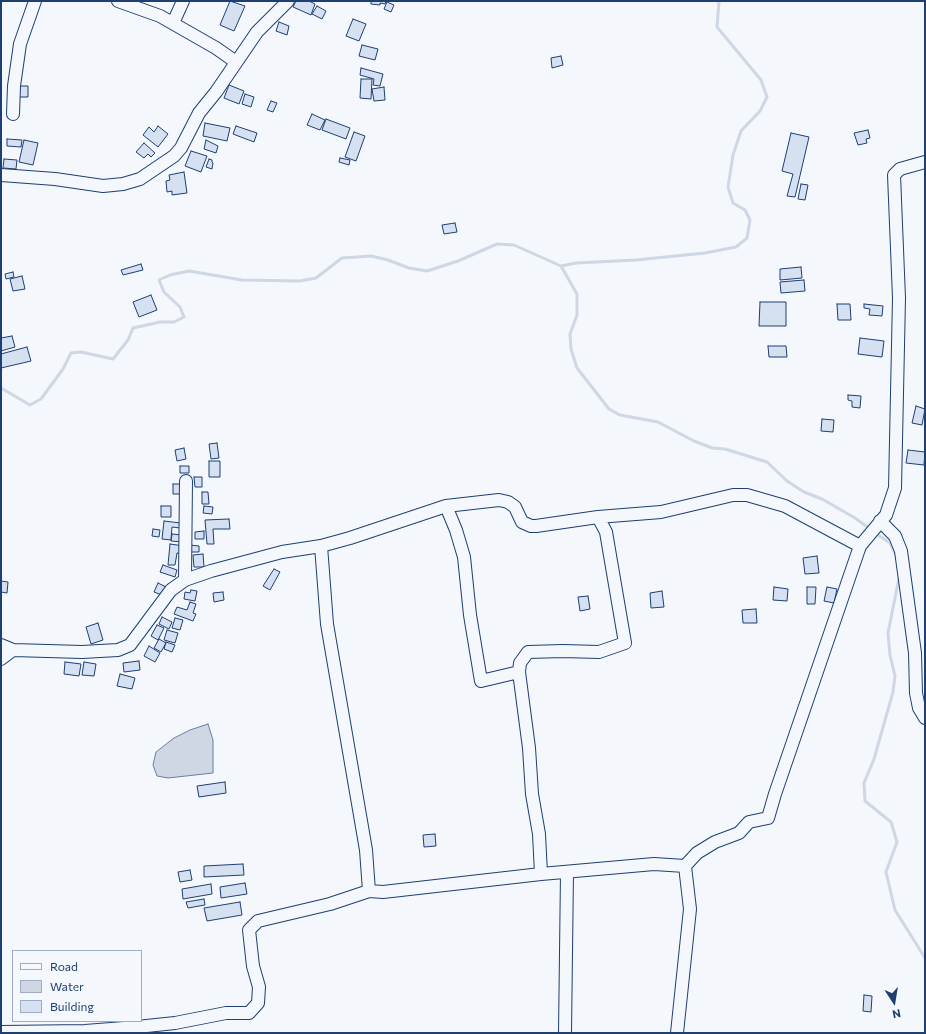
<!DOCTYPE html>
<html>
<head>
<meta charset="utf-8">
<style>
  body { margin:0 }
  #map { position:relative; width:926px; height:1034px; overflow:hidden; background:#f4f7fb; font-family:Commissioner,sans-serif }
  canvas { display:block }
  .frame { position:absolute; inset:0; border:2px solid #1d3f73; pointer-events:none }
  .legend { position:absolute; left:12px; top:950px; width:130px; height:72px; box-sizing:border-box; background:#f4f7fb; border:1px solid #9eadc5; margin:0; padding:5px 7px; list-style:none; font-size:12px; color:#1d3f73 }
  .legend li { display:flex; align-items:center; gap:8px; height:20px }
  .legend b { width:20px; border:1px solid #9eadc5 }
  .north { position:absolute; left:874px; top:982px; width:40px; height:40px; -webkit-text-stroke:3px #f4f7fb; paint-order:stroke; rotate:168deg; font-size:11px; font-weight:700; line-height:16px; text-align:center; color:#1d3f73 }
  .north::after { content:''; display:block; margin:auto; width:14px; height:18px; background:#1d3f73; clip-path:polygon(50% 0,100% 100%,50% 72%,0 100%) }
</style>
</head>
<body>
<div id="map">
<canvas width="926" height="1034"></canvas>
<div class="frame"></div>
<ul class="legend">
<li><b style="height:5px;background:#f4f7fb"></b>Road</li>
<li><b style="height:11px;background:#cfd7e4"></b>Water</li>
<li><b style="height:11px;background:#d5e0f0"></b>Building</li>
</ul>
<div class="north">N</div>
</div>
<script>
const ctx = document.querySelector('canvas').getContext('2d');
ctx.lineJoin = 'round';
function fill(path, color) { ctx.fillStyle = color; ctx.fill(path, 'evenodd'); }
const toPath = rows => new Path2D(rows.map(r => 'M' + r).join(''));
function strokePath(path, color, width, dash) { ctx.strokeStyle = color; ctx.lineWidth = width; ctx.lineCap = dash ? 'butt' : 'round'; ctx.setLineDash(dash || []); ctx.stroke(path); }
const water = toPath([
  [208,724,213,740,213,773,168,778,157,776,153,765,156,752,174,738,190,730,208,724]
]);
fill(water, '#cfd7e4');
strokePath(water, '#687fa3', 1);
strokePath(toPath([
  [561,266,577,294,577,315,570,334,571,349,577,368,609,409,620,415,658,422,694,441,712,448,725,449,767,462,787,481,804,492,822,499,855,518,870,529],
  [1,388,30,405,41,399,63,369,71,353,81,352,113,359,128,340,133,328,160,322,174,322,184,317,180,307,164,292,159,280,170,275,189,271,242,280,300,281,316,278,342,258,371,256,388,260,409,268,427,271,458,261,497,244,514,245,561,266,576,263,636,260,705,253,736,247,747,238,750,220,745,210,733,203,728,187,733,155,741,131,760,111,767,97,761,80,717,27,719,1],
  [875,533,890,543,897,557],
  [899,578,888,633,890,655,895,676,893,692,874,759,864,783,865,801,891,822,897,842,886,872,895,910,925,958]
]), '#cfd7e4', 3);
const building = toPath([
  [230,1,245,6,234,31,220,25,230,1],
  [296,1,309,1,315,4,311,15,293,7,296,1],
  [371,1,386,1,385,4,380,3,380,5,371,4,371,1],
  [387,2,394,5,391,12,384,9,387,2],
  [317,6,326,11,322,19,312,14,317,6],
  [353,19,366,24,359,41,346,36,353,19],
  [279,22,289,26,287,35,276,31,279,22],
  [362,45,378,49,375,60,359,56,362,45],
  [561,56,563,65,552,68,551,58,561,56],
  [361,68,383,74,380,86,373,85,374,79,360,75,361,68],
  [361,79,372,79,371,99,360,98,361,79],
  [229,85,244,91,239,104,224,98,229,85],
  [16,86,28,86,28,97,16,97,16,86],
  [384,87,385,100,374,101,372,89,384,87],
  [245,94,254,97,251,107,242,104,245,94],
  [271,101,277,103,273,112,267,110,271,101],
  [312,114,325,120,320,130,307,125,312,114],
  [326,119,350,128,346,139,322,130,326,119],
  [205,123,230,128,227,141,203,136,205,123],
  [158,126,168,134,158,147,143,135,149,127,154,132,158,126],
  [236,126,257,133,254,142,233,134,236,126],
  [868,130,870,138,866,139,867,143,858,145,854,133,868,130],
  [354,132,365,136,356,161,345,157,354,132],
  [791,133,809,137,795,197,787,196,793,174,782,171,791,133],
  [7,139,22,140,21,147,7,146,7,139],
  [24,140,38,143,33,165,19,162,24,140],
  [206,140,218,146,216,153,204,149,206,140],
  [144,143,155,153,151,157,148,154,144,158,136,152,144,143],
  [191,151,207,156,201,172,185,166,191,151],
  [340,158,350,160,349,165,339,162,340,158],
  [4,159,17,160,16,169,3,168,4,159],
  [209,159,212,160,212,162,213,163,212,169,206,167,209,159],
  [184,172,187,193,172,195,172,191,167,192,166,181,170,180,169,175,184,172],
  [801,184,808,185,805,200,798,199,801,184],
  [455,223,457,232,444,234,442,225,455,223],
  [141,264,143,270,123,275,121,270,141,264],
  [801,267,802,278,780,280,780,269,801,267],
  [13,272,14,277,6,279,5,274,13,272],
  [22,276,25,289,13,291,10,279,22,276],
  [804,280,805,291,781,293,780,282,804,280],
  [151,295,157,310,139,317,133,302,151,295],
  [760,302,786,302,786,326,759,326,760,302],
  [837,304,850,304,851,320,838,320,837,304],
  [864,304,883,306,882,316,869,315,870,309,864,308,864,304],
  [12,336,15,347,1,351,1,338,12,336],
  [860,338,884,341,882,357,858,354,860,338],
  [768,346,786,346,787,357,769,357,768,346],
  [27,347,31,361,1,368,1,354,27,347],
  [848,395,861,396,860,408,852,407,852,401,848,400,848,395],
  [916,406,925,409,922,425,912,423,916,406],
  [822,419,834,420,833,432,821,431,822,419],
  [217,443,219,458,211,459,209,444,217,443],
  [184,448,186,459,177,461,175,450,184,448],
  [908,450,925,452,924,465,906,463,908,450],
  [209,461,220,461,220,477,209,477,209,461],
  [180,466,189,466,189,473,180,473,180,466],
  [194,477,202,477,202,487,195,487,194,477],
  [173,484,181,484,181,494,173,494,173,484],
  [202,492,208,492,209,504,202,504,202,492],
  [161,506,171,506,171,517,161,517,161,506],
  [204,506,213,507,212,514,203,513,204,506],
  [229,519,230,529,213,529,214,544,207,544,205,520,229,519],
  [164,521,181,523,180,528,172,527,171,540,162,539,164,521],
  [153,529,160,530,159,537,152,536,153,529],
  [204,531,204,539,195,539,195,532,204,531],
  [172,534,182,535,182,542,171,541,172,534],
  [170,544,184,546,183,554,177,553,175,565,168,565,170,544],
  [190,545,199,546,199,552,189,552,190,545],
  [203,554,204,567,194,567,193,555,203,554],
  [817,556,819,573,805,574,803,558,817,556],
  [163,565,177,570,175,577,160,572,163,565],
  [274,569,280,572,270,590,263,586,274,569],
  [1,581,8,582,7,593,1,592,1,581],
  [158,583,166,587,162,595,154,592,158,583],
  [774,587,788,589,787,601,773,600,774,587],
  [807,587,816,587,815,604,807,604,807,587],
  [827,587,837,589,834,603,824,601,827,587],
  [191,590,197,591,195,601,184,599,185,592,190,593,191,590],
  [662,591,664,607,651,608,650,593,662,591],
  [223,592,224,600,214,602,213,593,223,592],
  [588,596,590,609,580,611,578,597,588,596],
  [190,602,196,604,193,613,196,614,193,621,174,614,177,607,187,610,190,602],
  [756,609,757,623,743,623,742,610,756,609],
  [162,617,172,622,169,629,159,624,162,617],
  [175,618,183,620,180,630,172,628,175,618],
  [98,623,103,640,91,644,86,627,98,623],
  [157,625,164,628,158,640,151,636,157,625],
  [167,630,178,633,175,643,164,640,167,630],
  [159,639,166,643,161,652,154,648,159,639],
  [166,642,175,645,172,652,164,649,166,642],
  [149,646,160,653,155,662,144,656,149,646],
  [139,661,140,670,124,672,123,663,139,661],
  [65,662,81,664,79,676,64,674,65,662],
  [84,662,96,664,94,676,82,675,84,662],
  [120,674,135,678,132,689,117,686,120,674],
  [225,782,226,793,199,797,197,786,225,782],
  [435,834,436,846,424,847,423,835,435,834],
  [243,864,244,875,204,877,204,866,243,864],
  [190,870,192,880,180,882,178,872,190,870],
  [245,883,247,894,221,898,220,887,245,883],
  [211,884,212,894,183,899,182,889,211,884],
  [204,899,205,905,188,908,186,902,204,899],
  [240,902,242,915,207,921,204,908,240,902],
  [864,995,872,996,871,1012,863,1011,864,995]
]);
fill(building, '#d5e0f0');
strokePath(building, '#1d3f73', 1);
const minor = toPath([
  [118,1,160,16,216,48,236,62],
  [173,23,183,1],
  [13,114,14,86,20,44,35,1],
  [1,175,55,179,103,186,123,184,140,179,174,156,181,148,199,113,216,92,257,32,288,1],
  [446,506,456,530,464,557,470,615,481,681,519,672,529,748,532,794,539,834,541,874],
  [880,521,895,536,901,551,915,653,916,693,919,708,925,718],
  [321,546,327,624,366,850,369,891],
  [185,580,186,481],
  [1,645,13,650],
  [1,659,13,650,82,652,118,650,130,645,171,590,185,580,211,571,282,552,321,546,350,538,446,506,499,500,508,502,515,507,522,522,531,526,536,526,598,517,661,512,733,495,747,495,785,506,860,546,886,515,895,488,899,298,894,175,900,169,925,162],
  [519,672,520,663,528,652,563,651,599,652,625,643,606,532,598,517],
  [1,1032,85,1031,137,1027,175,1023,226,1013,249,1013,258,1003,259,987,253,966,249,930,258,921,330,904,369,891,383,892,541,874,654,864,685,866],
  [565,1033,567,872],
  [677,1033,690,909,685,866,697,853,715,842,739,833,749,822,768,818,775,794,860,546]
]);
strokePath(minor, '#1d3f73', 14);
strokePath(minor, '#f4f7fb', 12);
</script>
</body>
</html>
